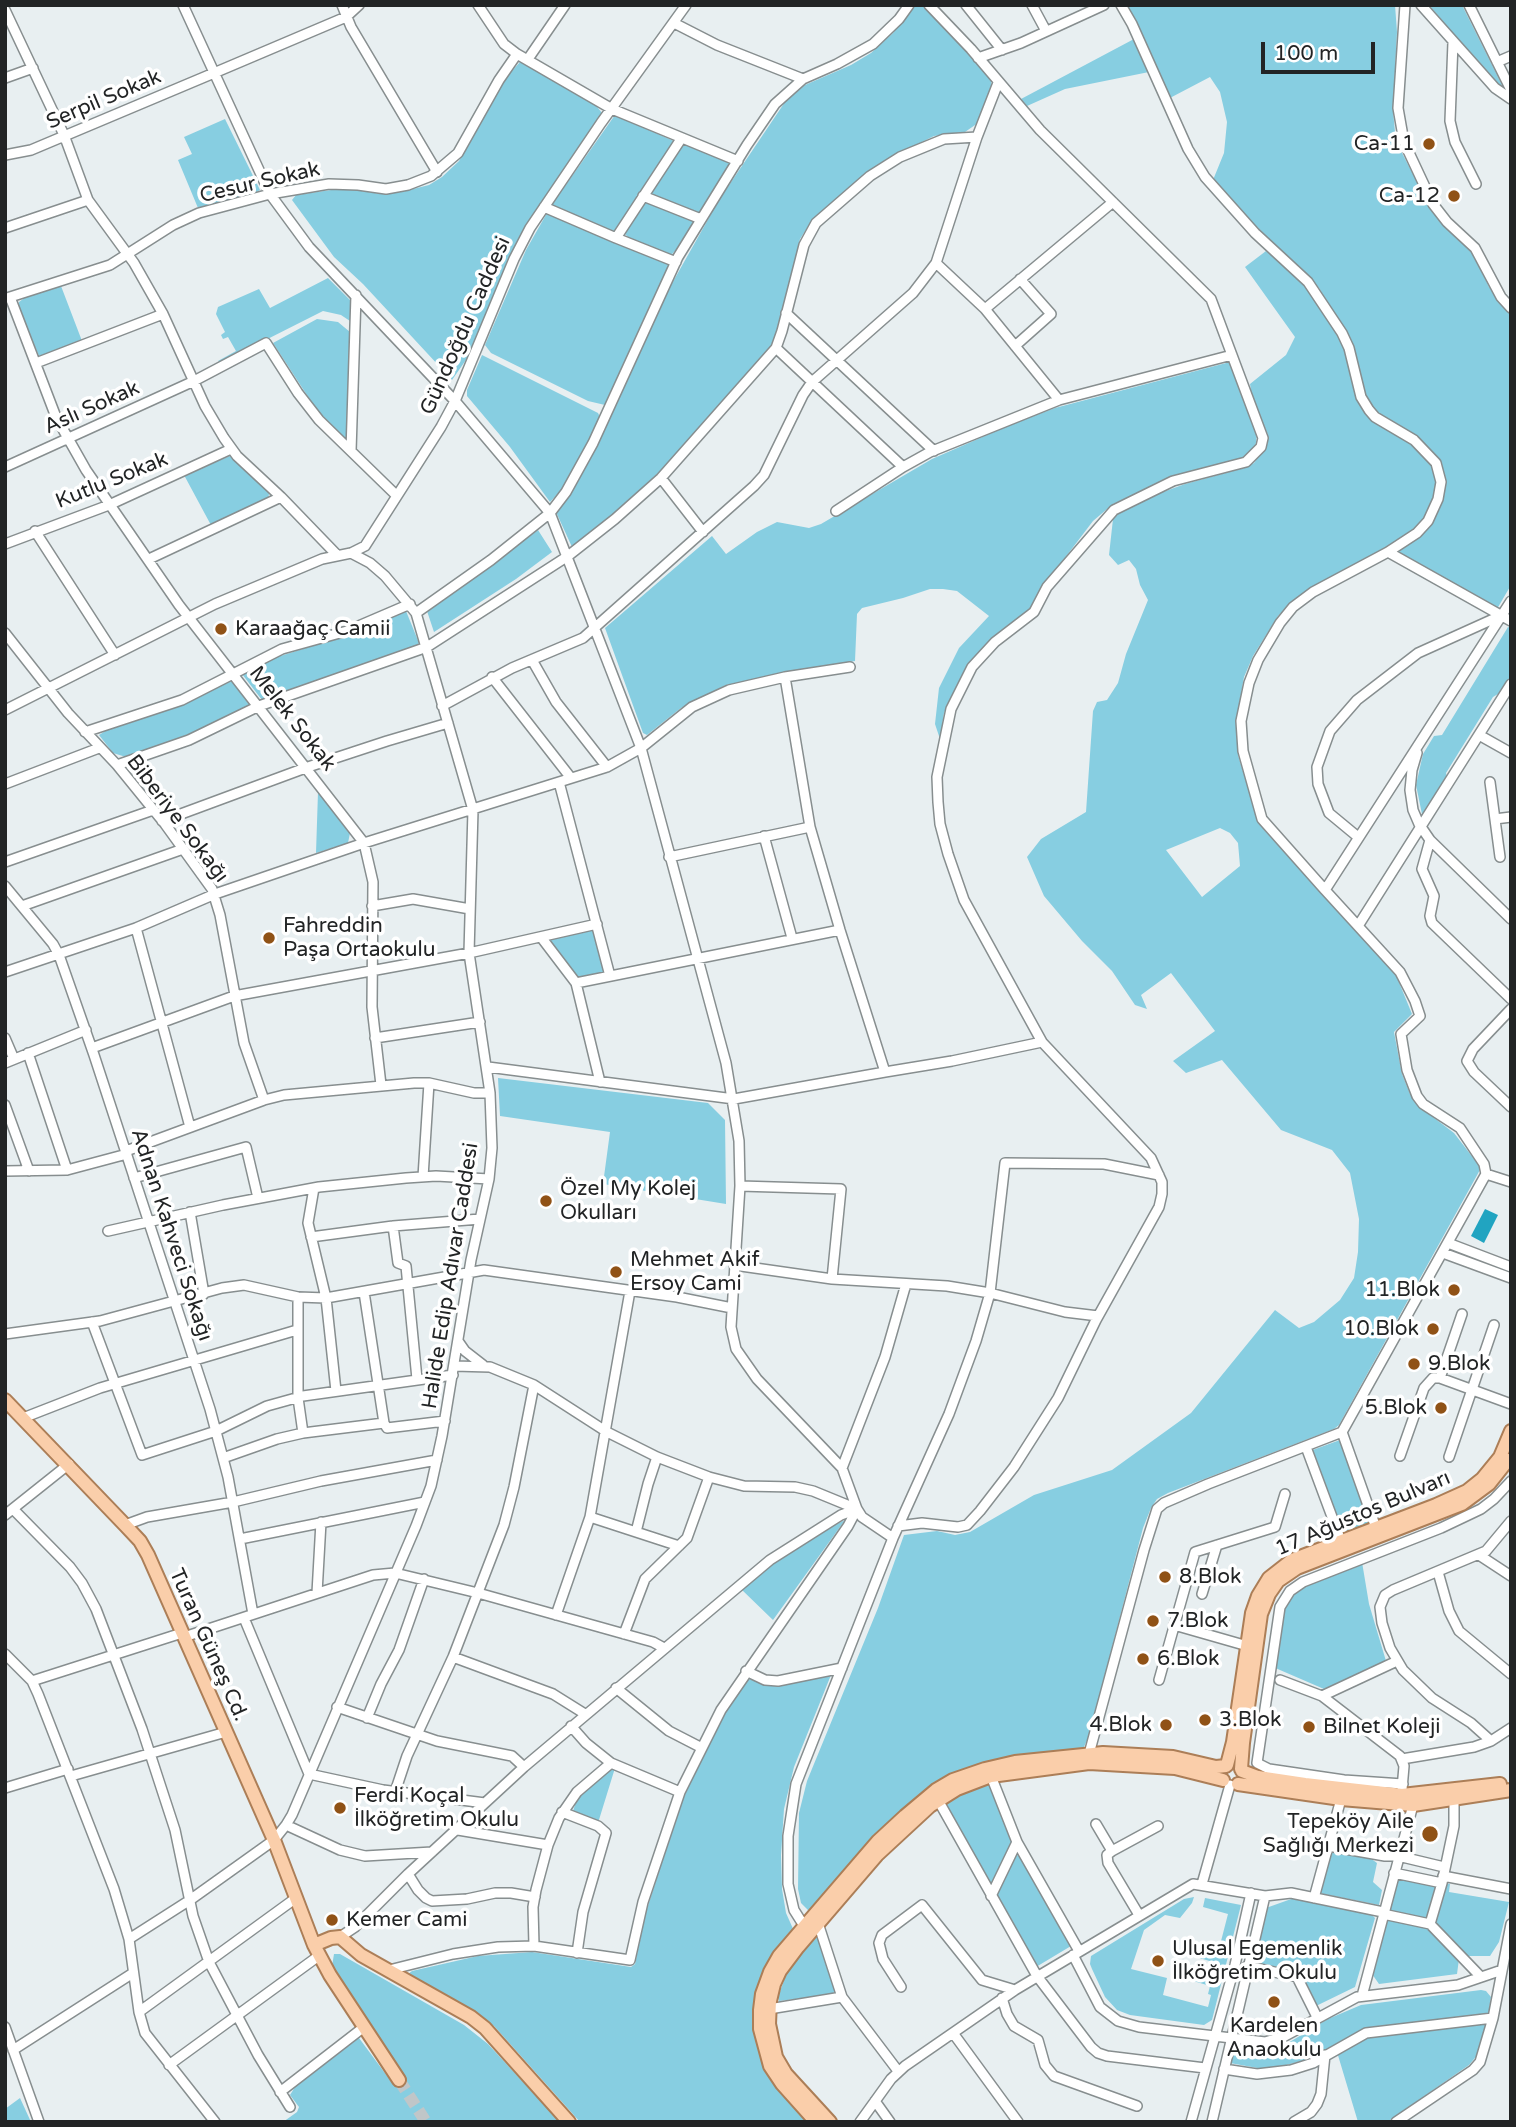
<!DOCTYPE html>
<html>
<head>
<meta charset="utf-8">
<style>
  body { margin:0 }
  #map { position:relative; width:1516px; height:2127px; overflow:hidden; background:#e8eff1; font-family:"Varela Round",sans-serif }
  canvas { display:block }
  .frame { position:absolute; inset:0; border:7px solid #222425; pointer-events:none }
  .scale { position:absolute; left:1261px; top:42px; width:114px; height:32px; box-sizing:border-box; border:4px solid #222425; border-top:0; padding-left:9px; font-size:21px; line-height:24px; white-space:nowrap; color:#222425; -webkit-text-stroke:5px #fff; paint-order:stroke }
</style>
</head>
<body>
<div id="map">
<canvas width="1516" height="2127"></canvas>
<div class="frame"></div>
<div class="scale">100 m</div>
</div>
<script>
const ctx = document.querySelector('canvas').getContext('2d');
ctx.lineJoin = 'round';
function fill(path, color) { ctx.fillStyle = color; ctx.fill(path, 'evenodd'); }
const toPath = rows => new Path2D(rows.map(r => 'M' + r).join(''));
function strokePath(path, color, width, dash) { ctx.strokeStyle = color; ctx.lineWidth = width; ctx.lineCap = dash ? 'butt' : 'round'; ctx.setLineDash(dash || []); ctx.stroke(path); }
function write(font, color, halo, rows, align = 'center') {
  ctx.font = font + ' "Varela Round",sans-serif'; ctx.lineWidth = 7; ctx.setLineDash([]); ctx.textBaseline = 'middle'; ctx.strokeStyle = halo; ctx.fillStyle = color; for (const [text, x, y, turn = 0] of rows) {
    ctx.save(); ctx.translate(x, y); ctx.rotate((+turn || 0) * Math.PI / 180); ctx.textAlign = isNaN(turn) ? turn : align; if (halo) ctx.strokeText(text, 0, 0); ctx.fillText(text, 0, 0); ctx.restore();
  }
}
fill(toPath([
  [916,5,922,5,939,20,973,56,991,81,992,86,978,123,965,132,934,136,884,161,866,174,809,225,800,239,778,331,768,351,659,472,600,527,572,547,556,512,573,489,592,453,657,310,719,200,785,102,805,85,851,65,871,53,893,33],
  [1124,5,1395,5,1397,32,1393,111,1395,132,1401,151,1433,213,1473,254,1489,287,1511,315,1511,585,1497,609,1401,557,1397,551,1417,538,1443,478,1442,463,1433,453,1379,416,1368,404,1338,319,1319,288,1231,201,1213,180,1224,153,1227,122,1220,92,1210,77,1168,99],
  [1429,5,1462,5,1503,87,1495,83],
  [1134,39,1149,72,1065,89,1027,106,1021,99],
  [520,62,594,103,602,113,530,219,507,264,475,347,452,380,363,284,334,257,292,200,296,195,331,190,355,190,381,194,401,192,429,185,442,177,459,161,504,80],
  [615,115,676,142,615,232,612,232,551,206],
  [225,119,260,190,251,195,198,208,178,160,192,154,184,137],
  [684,143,731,163,699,214,650,194,672,156],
  [647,201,693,221,694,224,680,246,671,255,629,238,624,233],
  [547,213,671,265,605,405,588,401,491,353,485,345,526,250],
  [1266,251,1305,283,1341,337,1373,421,1405,437,1433,466,1436,486,1430,513,1405,540,1318,584,1292,601,1278,616,1253,656,1244,677,1237,717,1238,755,1258,821,1265,831,1396,975,1412,1014,1394,1032,1402,1074,1410,1094,1417,1105,1454,1133,1481,1168,1339,1425,1334,1429,1168,1493,1157,1499,1151,1508,1143,1528,1089,1736,1083,1749,1022,1755,986,1763,810,1912,801,1903,798,1889,799,1813,807,1781,878,1608,904,1535,937,1531,955,1535,970,1532,1034,1495,1112,1470,1191,1413,1275,1310,1299,1328,1314,1322,1340,1300,1354,1278,1358,1252,1359,1219,1350,1173,1332,1150,1281,1130,1222,1060,1186,1073,1173,1061,1215,1031,1171,973,1141,995,1147,1009,1135,1005,1112,971,1082,941,1044,896,1027,857,1041,839,1086,812,1093,711,1097,702,1107,700,1118,683,1126,654,1148,600,1140,585,1136,569,1129,560,1118,565,1109,555,1113,519,1119,512,1152,496,1185,484,1244,468,1254,463,1268,443,1268,435,1252,396,1250,384,1286,355,1295,337,1245,267],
  [1220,828,1230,833,1238,843,1240,866,1202,897,1166,850],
  [328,278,352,302,352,318,350,321,341,315,323,311,220,363,218,361,236,351,228,337,223,339,221,335,225,332,216,314,218,307,259,289,270,308],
  [61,286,82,341,39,356,18,307,19,302,27,296],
  [317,319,338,322,350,332,349,434,346,440,316,409,273,343],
  [482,355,598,413,600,417,577,467,565,486,550,502,510,447,467,396,467,390],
  [1230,362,1257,435,1255,449,1245,457,1165,480,1113,504,1093,521,1039,592,1034,608,1013,622,976,656,957,685,944,713,940,739,935,724,939,688,959,648,989,616,957,591,943,589,930,589,903,598,862,608,857,614,855,661,726,685,681,708,647,735,643,733,605,628,712,536,726,554,757,532,777,522,809,528,821,524,932,459,1010,425,1055,408],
  [230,456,268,491,269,494,268,499,212,527,184,475],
  [538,530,552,552,516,579,434,632,427,611,461,588],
  [406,611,419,643,417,646,262,700,242,674,274,658,357,632],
  [1508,627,1511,628,1511,679,1503,691,1493,697,1446,773,1447,777,1423,819,1416,785,1423,754,1434,736,1442,735],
  [232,681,251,707,206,728,126,757,113,753,99,735,110,728,190,700],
  [318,792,350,833,348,843,316,853],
  [592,930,595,932,605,969,603,972,581,977,574,975,549,940],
  [498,1078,708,1103,725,1120,726,1204,603,1184,610,1132,500,1116],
  [1340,1440,1372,1524,1342,1536,1310,1451],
  [845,1520,773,1620,741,1589,757,1575,808,1539],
  [1362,1562,1369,1604,1386,1661,1324,1689,1273,1667,1282,1614,1290,1597,1302,1586],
  [831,1675,794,1767,784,1809,781,1855,782,1889,786,1913,794,1931,756,2033,763,2063,809,2122,580,2122,494,2026,407,1975,412,1971,478,1956,532,1952,631,1967,635,1964,646,1912,681,1803,722,1717,748,1679,763,1683,787,1684],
  [613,1767,615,1768,598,1823,573,1811,577,1799],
  [990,1782,1013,1843,992,1887,944,1802],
  [1334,1851,1370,1858,1377,1863,1373,1882,1382,1890,1379,1905,1319,1893,1330,1853],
  [1015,1854,1021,1857,1071,1946,1036,1967,996,1893],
  [1398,1877,1438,1886,1429,1919,1389,1910],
  [1445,1883,1450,1884,1449,1892,1509,1902,1499,1942,1490,1956,1467,1956,1434,1923],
  [1194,1897,1192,1903,1180,1918,1165,1915,1144,1930,1131,1969,1167,1978,1163,1995,1208,2007,1211,1995,1208,1994,1210,1986,1187,1979,1189,1971,1197,1972,1196,1976,1215,1981,1217,1971,1214,1970,1216,1963,1193,1956,1196,1945,1204,1947,1204,1950,1220,1954,1222,1946,1220,1945,1228,1914,1203,1907,1205,1898,1241,1905,1212,2020,1204,2025,1130,2015,1117,2010,1105,1997,1092,1969,1090,1964,1091,1956,1184,1899],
  [1294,1898,1370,1913,1375,1918,1355,1987,1316,2006,1301,1977,1252,1964,1266,1908],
  [1387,1920,1429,1929,1459,1959,1457,1974,1379,1984,1372,1974],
  [818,1936,835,1992,828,1995,779,2001,778,1997,786,1975,805,1949],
  [334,1954,340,1954,464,2025,488,2044,560,2122,283,2122,297,2112,299,2107,290,2095,295,2087,359,2038,393,2084,405,2076,338,1979,332,1966],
  [1481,1990,1486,1991,1491,1997,1488,2016,1366,2029,1310,2059,1282,2066,1263,2069,1230,2063,1234,2047,1262,2050,1283,2046,1328,2019,1361,2005],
  [1487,2022,1479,2053,1469,2065,1387,2122,1358,2122,1337,2052,1365,2036],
  [20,2098,31,2122,5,2122,5,2109]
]), '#87cee1');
fill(toPath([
  [1485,1209,1498,1215,1484,1243,1471,1236]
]), '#21a4c1');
strokePath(toPath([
  [399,2080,426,2122]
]), '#c0c6c8', 12, [12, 6]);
const minor = toPath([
  [183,5,270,194,309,247,455,401,550,513,641,748,726,1063,739,1141,740,1186,731,1327,736,1349,757,1379,842,1468,857,1509,862,1517,893,1538],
  [342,5,351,27,437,172],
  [478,5,504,44,517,54,612,109,738,161],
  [966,5,1002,50],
  [1032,5,1046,31],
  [1121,5,1132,24,1188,149,1205,177,1255,233,1308,282,1342,333,1349,348,1361,397,1369,410,1375,417,1414,440,1436,463,1441,482,1438,499,1428,521,1417,533,1388,552],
  [1405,5,1398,108,1404,142,1433,204,1447,222,1475,248,1501,297,1511,308],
  [1421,5,1495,88,1511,99],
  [1469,5,1511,90],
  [5,10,64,135,88,200,134,263,163,314,205,406,224,438,237,456,281,497,337,555],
  [674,23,717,45,803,79],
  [1453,42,1450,121,1455,142,1476,184],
  [978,58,1021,43,1104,5],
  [528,59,565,5],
  [1497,62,1511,56],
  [5,78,33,68],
  [5,155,31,150,214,73,346,17,359,5],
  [643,196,701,219],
  [544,207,616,238,681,139],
  [5,228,88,200],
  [616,238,676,262],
  [936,263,985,309,1059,400],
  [10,297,56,417,86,470,179,605,364,843,373,882,372,1007,381,1085],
  [7,298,110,265,173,225,199,213,270,194,329,184,358,185,386,189,408,185,431,176,458,153,499,80,517,54],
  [985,309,1113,202],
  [786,313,934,451],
  [1015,346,1051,314,1020,279],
  [776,348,903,467],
  [36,363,163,314],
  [351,451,356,295],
  [5,467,194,381,266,343,298,393,319,420,396,495],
  [661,478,703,532],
  [836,511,903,467,930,452,1059,400,1232,355],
  [35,531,115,655],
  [5,544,109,505,231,449],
  [149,559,281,497],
  [1511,601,1325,890,1400,972,1415,1001,1420,1016,1401,1034,1407,1070,1417,1096,1423,1104,1460,1128,1484,1164,1486,1174,1511,1182],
  [416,613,491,560,550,513,566,492,593,443,678,257,747,145,775,104,803,79,837,64,873,44,899,19,909,5],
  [5,633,68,713,117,765,165,824,212,889,220,915,244,1043,264,1100],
  [532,660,556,702,607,767],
  [492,677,571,778],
  [785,677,810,827,840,930,885,1072,952,1061,1042,1042],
  [442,706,512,668,583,638,754,486,764,475,803,395,812,382,913,293,936,263,977,137,998,83],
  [5,710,215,604,322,559,351,553,365,546,441,427,455,401,514,259,530,228,601,123,686,5],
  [85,732,182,700,282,649,347,631,410,604],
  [1479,735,1511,753],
  [1417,753,1412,770,1410,790,1413,810,1419,824,1430,840,1511,919],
  [117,765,189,740,259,706,427,647,568,556,615,519,661,478,776,348,782,331,804,245,816,223,870,176,900,157,944,139,977,137],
  [559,782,610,976],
  [1490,782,1500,857],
  [5,784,99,748],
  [1495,819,1511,817],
  [162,821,308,767,387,741,448,723],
  [764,836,792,938],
  [1358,837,1329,813,1318,784,1317,767,1330,731,1357,700,1418,653,1500,616],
  [1430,840,1422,869,1434,896,1430,916,1432,923,1511,999],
  [669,857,810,827],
  [5,862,153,810],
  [5,886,53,944,59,955,94,1055,210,1409,228,1477,253,1614],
  [1325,890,1262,819,1243,751,1241,721,1249,683,1258,660,1280,623,1293,607,1313,592,1388,552,1511,621],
  [22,906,183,849],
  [372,906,413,899,470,909],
  [1358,926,1511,684],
  [136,928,190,1127],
  [541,937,576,983,840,930],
  [5,972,136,928,215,894,364,843,607,767,641,748,692,707,729,690,785,677,850,667],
  [576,983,600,1082],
  [1511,1009,1473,1049,1467,1061,1474,1072,1511,1107],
  [5,1038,14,1059],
  [375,1038,480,1022],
  [92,1048,234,996,469,953,597,924],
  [28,1053,67,1170],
  [5,1063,86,1030],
  [488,1067,734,1099,885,1072],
  [5,1105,29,1171],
  [126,1151,264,1100,284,1095,414,1083,429,1083,474,1093,490,1093],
  [5,1171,67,1170,127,1154],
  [423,1177,429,1083],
  [134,1178,246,1147,258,1198],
  [740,1186,841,1189,832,1279],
  [314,1188,308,1223,326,1298,336,1391],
  [190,1212,204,1294],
  [393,1226,398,1263,406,1266,417,1379],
  [108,1231,223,1205,319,1187,406,1178,436,1176,489,1179],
  [311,1237,393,1226,480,1219],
  [1448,1243,1511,1267],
  [1443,1253,1511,1278],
  [734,1265,832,1279,947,1286,990,1293,1065,1312,1098,1316],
  [298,1297,298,1398,303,1433],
  [92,1322,142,1455,216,1431,267,1406,303,1396,453,1375],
  [5,1334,100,1321,222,1288,244,1285,298,1297,326,1298,484,1270,677,1297,732,1308],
  [458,1341,465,1351,483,1365],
  [454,1366,490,1367,534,1385,607,1432,657,1457,709,1477,744,1486,795,1487,813,1491,857,1509],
  [1440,1378,1462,1314],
  [23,1418,100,1388,297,1330],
  [384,1423,387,1428,445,1421],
  [1342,1432,1376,1528],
  [1306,1447,1341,1541],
  [1400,1456,1424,1388,1433,1378,1440,1378,1511,1404],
  [1449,1457,1494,1325],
  [223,1458,277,1439,303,1433,384,1423,364,1292],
  [842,1468,885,1357,906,1284],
  [13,1509,70,1567,82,1583,96,1609,142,1729,175,1830,193,1916,209,1962,258,2055,290,2107],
  [5,1515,69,1464],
  [590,1517,679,1546],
  [125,1525,147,1517,233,1502,321,1481,437,1460],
  [898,1526,922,1523,958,1527,967,1525,980,1511,1014,1467,1058,1398,1096,1320,1159,1207,1162,1194,1162,1182,1151,1158,1042,1042,964,900,948,854,940,824,938,802,937,777,951,709,972,667,995,642,1034,612,1047,587,1114,510,1173,481,1246,462,1261,447,1263,438,1211,299,1040,130,971,49,929,5],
  [636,1532,648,1484,657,1457],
  [240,1539,425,1502],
  [1479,1555,1511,1576],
  [1438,1572,1449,1611,1459,1631,1511,1674],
  [317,1593,321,1522],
  [1202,1594,1217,1545],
  [556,1615,590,1517,630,1291],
  [244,1618,309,1774,383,1790,485,1803],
  [1174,1625,1251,1647],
  [624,1634,645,1579,687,1538,709,1477],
  [184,1637,373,1575,395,1573,478,1593,653,1642,664,1648],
  [5,1654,32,1681,38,1694,114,1889,129,1939,139,2012,145,2033,215,2122],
  [453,1657,553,1694,585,1714],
  [746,1671,765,1680,778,1681,842,1668],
  [1159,1680,1195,1552,1275,1527,1285,1494],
  [1280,1680,1322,1696,1400,1756,1404,1766,1402,1789],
  [32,1681,182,1633],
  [616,1688,669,1731,702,1748],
  [1322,1696,1397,1661],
  [337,1707,437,1741,512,1756,524,1767],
  [367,1718,381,1684,399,1650,424,1579],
  [571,1726,586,1743,611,1763,680,1792],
  [1491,1741,1471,1723,1432,1698,1403,1670,1390,1648,1382,1623,1380,1607,1385,1595,1393,1590,1486,1551,1511,1521],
  [1089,1754,1144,1550,1157,1509,1164,1503,1208,1484,1342,1432,1486,1174],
  [1402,1759,1474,1747,1491,1741,1511,1728],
  [71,1776,226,1732],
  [991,1776,1017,1842,1079,1951],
  [1403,1784,1344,1780,1269,1769,1257,1763,1280,1607,1290,1591,1303,1582,1441,1528,1481,1509,1494,1499,1511,1481],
  [5,1788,68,1769],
  [395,1792,407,1756,453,1657,504,1525,514,1487,534,1385],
  [938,1800,1037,1976,1091,2047,1098,2053,1107,2056,1205,2068],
  [562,1812,598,1826,606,1833,583,1912,577,1953],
  [1096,1824,1112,1851,1158,1826],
  [286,1825,340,1850,365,1856,432,1852],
  [458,1830,548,1845],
  [1328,1846,1385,1856,1398,1856,1444,1867],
  [1112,1851,1107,1855,1108,1863,1139,1915],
  [1394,1873,1442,1883],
  [408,1874,418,1890,426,1898,432,1901,467,1899,495,1893,511,1893,535,1897],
  [1443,1876,1511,1889],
  [1202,1884,1230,1785],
  [991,1896,1017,1842],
  [1314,1898,1341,1799],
  [1383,1914,1430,1924,1481,1977],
  [818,1923,842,1997,898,2071],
  [1430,1924,1442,1883,1454,1826,1454,1800],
  [806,1929,794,1910,788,1884,788,1836,796,1784,893,1538,949,1414,976,1341,990,1293,1005,1163,1104,1164,1159,1175],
  [340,1937,355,1927,408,1874,524,1767,770,1560,841,1515,857,1509],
  [129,1939,190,1900,274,1840,286,1825,292,1815,416,1526,431,1486,442,1436,471,1260,489,1179,492,1148,490,1093,469,953,473,810,416,613,385,576,370,563,351,553],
  [534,1946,533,1907,536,1890,548,1845,559,1818,577,1792,611,1763],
  [1073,1955,1100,2007,1118,2021,1139,2027,1265,2042,1285,2036,1357,1997,1458,1985,1502,1970],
  [1247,1966,1297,1977,1317,2017],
  [389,1970,453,1954,498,1947,534,1946,630,1960,643,1902,680,1792,721,1710,848,1526,857,1509],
  [901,1987,883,1959,879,1943,882,1935,922,1905,982,1980,1015,1990],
  [1362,1996,1413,1805],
  [1002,1998,1007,2014,1014,2026,1038,2040,1045,2065,1054,2076,1137,2106],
  [769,2009,842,1997],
  [139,2012,296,1898],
  [5,2027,39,2122],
  [953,2033,1018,2122],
  [13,2050,133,1973],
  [169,2065,320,1955],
  [1224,2069,1257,2074,1291,2070,1313,2063,1366,2033,1493,2018],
  [280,2092,364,2027],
  [875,2101,890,2122],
  [860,2122,891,2079,905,2066,1015,1990,1193,1884,1265,1896,1291,1893,1383,1912],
  [1191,2122,1235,1965,1251,1893],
  [1212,2122,1265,1896],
  [1294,2122,1311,2112,1317,2104,1321,2094,1325,2055],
  [1396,2122,1473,2070,1480,2062,1493,2018,1511,1924]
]);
const major = toPath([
  [5,1400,125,1525,140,1541,148,1555,274,1840,314,1945,330,1975,399,2080],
  [1227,1765,1233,1742,1252,1613,1258,1596,1269,1578,1292,1560,1436,1505,1467,1491,1482,1479,1500,1457,1511,1431],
  [1241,1769,1243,1743,1261,1614,1269,1594,1278,1581,1297,1568,1462,1504,1489,1484,1508,1460],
  [1242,1771,1258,1777,1305,1784,1402,1795,1500,1784],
  [1238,1784,1341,1799,1413,1805,1511,1790],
  [314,1945,331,1938,340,1937,361,1955,471,2017,485,2028,569,2122],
  [816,2122,782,2084,770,2066,760,2029,760,2010,762,1994,770,1972,779,1956,878,1841,905,1816,936,1790,953,1780,985,1769,1015,1762,1103,1753,1173,1757,1216,1767,1226,1766],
  [830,2122,786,2074,776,2057,769,2024,770,2001,774,1984,780,1971,798,1947,877,1855,930,1806,957,1789,991,1776,1089,1763,1175,1768,1223,1780]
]);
strokePath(minor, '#878e8f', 12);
strokePath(major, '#ac7e57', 16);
strokePath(minor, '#fff', 9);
strokePath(major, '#faceaa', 12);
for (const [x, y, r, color] of [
  [1429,144,7,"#905216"],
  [1454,196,7,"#905216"],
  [221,629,7,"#905216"],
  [269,938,7,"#905216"],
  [546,1201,7,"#905216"],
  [616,1272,7,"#905216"],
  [1454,1290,7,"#905216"],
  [1433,1329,7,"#905216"],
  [1414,1364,7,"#905216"],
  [1441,1408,7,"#905216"],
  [1165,1577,7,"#905216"],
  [1153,1621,7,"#905216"],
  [1143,1659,7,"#905216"],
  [1205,1720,7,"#905216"],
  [1166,1725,7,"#905216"],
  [1309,1727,7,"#905216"],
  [340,1808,7,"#905216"],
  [1430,1834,9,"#905216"],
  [332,1920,7,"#905216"],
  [1158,1961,7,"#905216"],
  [1274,2002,7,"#905216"]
]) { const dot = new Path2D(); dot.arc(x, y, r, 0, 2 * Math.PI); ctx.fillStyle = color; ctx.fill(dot); strokePath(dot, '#fff', 2.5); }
write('21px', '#222425', '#fff', [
  ["Serpil Sokak",104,100,-23],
  ["Cesur Sokak",260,183,-13],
  ["Gündoğdu Caddesi",466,326,-66],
  ["Aslı Sokak",92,408,-24],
  ["Kutlu Sokak",112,481,-22],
  ["Melek Sokak",292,719,52],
  ["Biberiye Sokağı",177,819,53],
  ["Adnan Kahveci Sokağı",171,1235,72],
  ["Halide Edip Adıvar Caddesi",451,1276,-81],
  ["17 Ağustos Bulvarı",1363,1514,-23],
  ["Turan Güneş Cd.",208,1645,66]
]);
write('21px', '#222425', '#fff', [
  ["Ca-11",1415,144,"right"],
  ["Ca-12",1440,196,"right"],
  ["Karaağaç Camii",235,629],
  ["Fahreddin",283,926],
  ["Paşa Ortaokulu",283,950],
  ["Özel My Kolej",560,1189],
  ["Okulları",560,1213],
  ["Mehmet Akif",630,1260],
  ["Ersoy Cami",630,1284],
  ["11.Blok",1440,1290,"right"],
  ["10.Blok",1419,1329,"right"],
  ["9.Blok",1428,1364],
  ["5.Blok",1427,1408,"right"],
  ["8.Blok",1179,1577],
  ["7.Blok",1167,1621],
  ["6.Blok",1157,1659],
  ["3.Blok",1219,1720],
  ["4.Blok",1152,1725,"right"],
  ["Bilnet Koleji",1323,1727],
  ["Ferdi Koçal",354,1796],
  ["İlköğretim Okulu",354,1820],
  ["Tepeköy Aile",1414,1822,"right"],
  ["Sağlığı Merkezi",1414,1846,"right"],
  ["Kemer Cami",346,1920],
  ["Ulusal Egemenlik",1172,1949],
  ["İlköğretim Okulu",1172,1973],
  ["Kardelen",1274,2026,"center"],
  ["Anaokulu",1274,2050,"center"]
], 'left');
</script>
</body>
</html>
